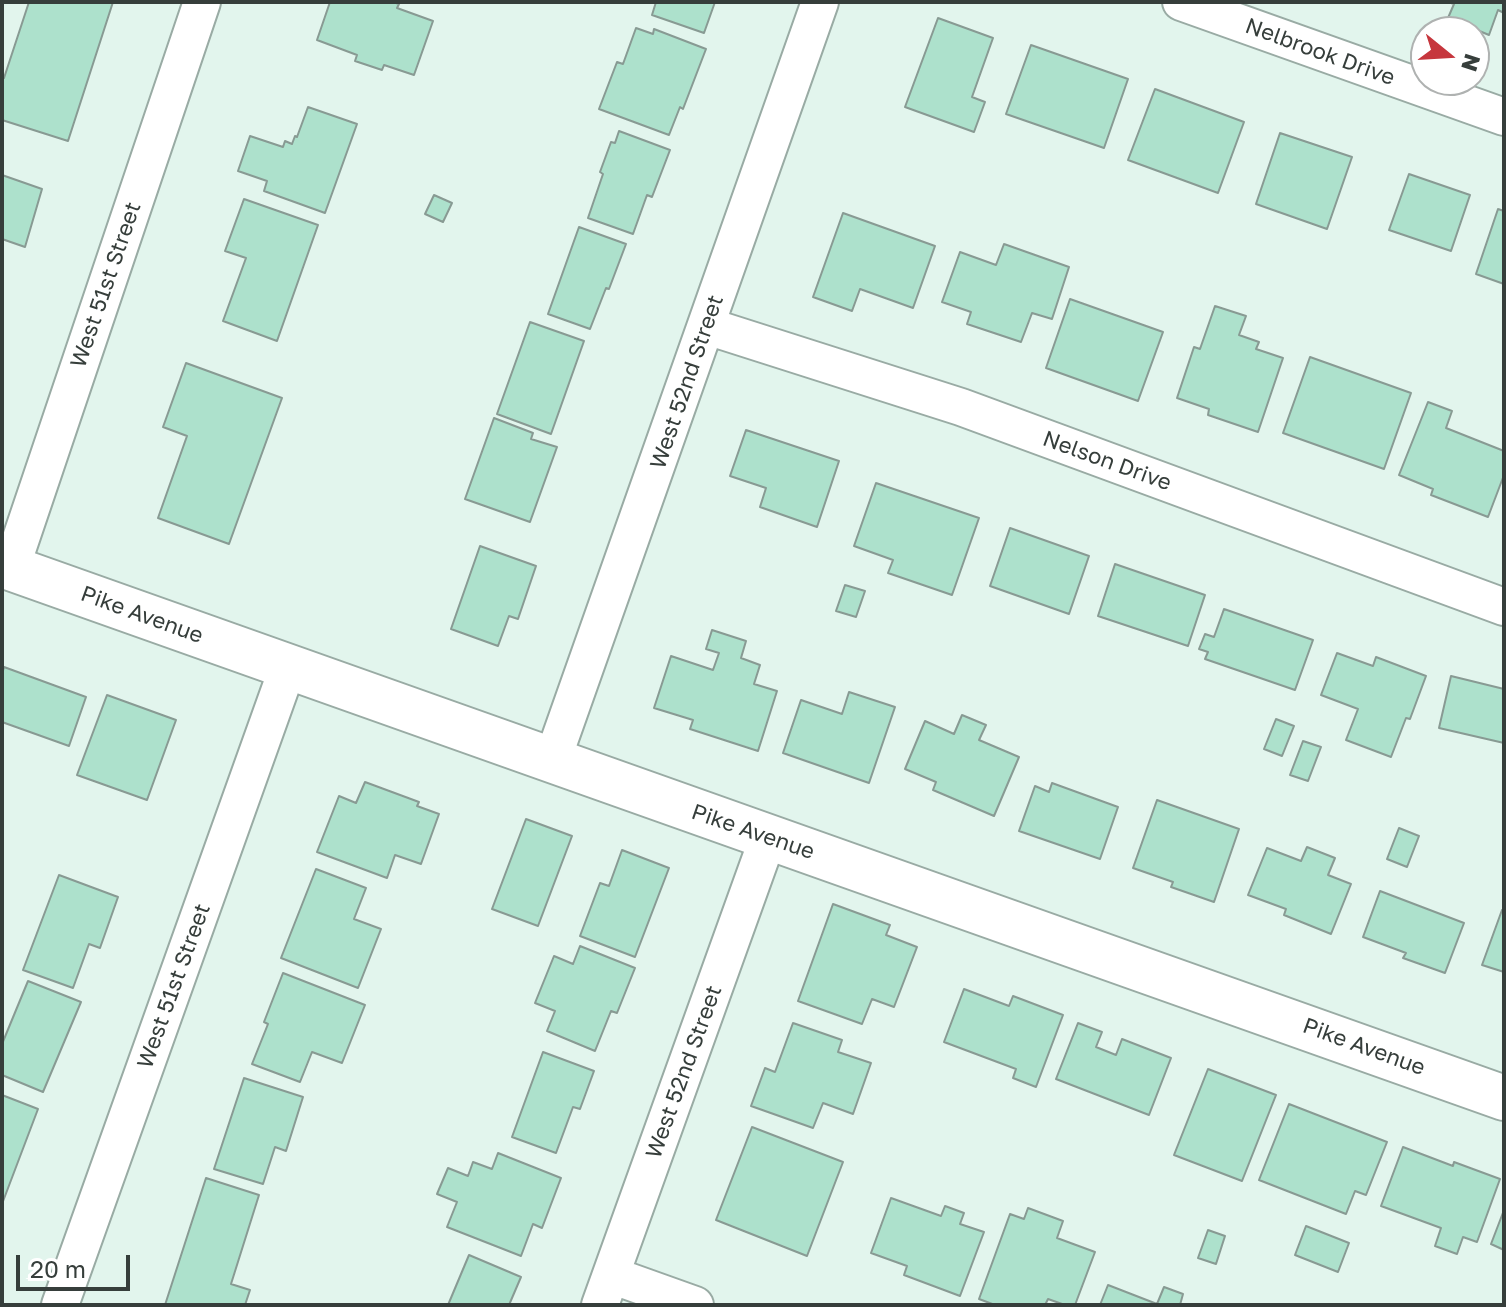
<!DOCTYPE html>
<html>
<head>
<meta charset="utf-8">
<style>
  body { margin:0 }
  #map { position:relative; width:1506px; height:1307px; overflow:hidden; background:#e2f5ed; font-family:"Golos Text",sans-serif }
  canvas { display:block }
  .frame { position:absolute; inset:0; border:4px solid #363e3b; pointer-events:none }
  .north { position:absolute; left:1410px; top:16px; width:80px; height:80px; box-sizing:border-box; background:#fff; border:2px solid #afb2b1; border-radius:50%; rotate:108deg; font-size:22px; font-weight:700; line-height:32px; text-align:center; color:#363e3b }
  .north::after { content:''; display:block; margin:auto; width:28px; height:36px; background:#c6363d; clip-path:polygon(50% 0,100% 100%,50% 72%,0 100%) }
  .scale { position:absolute; left:16px; top:1255px; width:114px; height:36px; box-sizing:border-box; border:4px solid #363e3b; border-top:0; padding-left:10px; font-size:24px; line-height:28px; white-space:nowrap; color:#363e3b; -webkit-text-stroke:6px #fff; paint-order:stroke }
</style>
</head>
<body>
<div id="map">
<canvas width="1506" height="1307"></canvas>
<div class="frame"></div>
<div class="north">N</div>
<div class="scale">20 m</div>
</div>
<script>
const ctx = document.querySelector('canvas').getContext('2d');
ctx.lineJoin = 'round';
function fill(path, color) { ctx.fillStyle = color; ctx.fill(path, 'evenodd'); }
const toPath = rows => new Path2D(rows.map(r => 'M' + r).join(''));
function strokePath(path, color, width, dash) { ctx.strokeStyle = color; ctx.lineWidth = width; ctx.lineCap = dash ? 'butt' : 'round'; ctx.setLineDash(dash || []); ctx.stroke(path); }
function write(font, color, halo, rows, align = 'center') {
  ctx.font = font + ' "Golos Text",sans-serif'; ctx.lineWidth = 8; ctx.setLineDash([]); ctx.textBaseline = 'middle'; ctx.strokeStyle = halo; ctx.fillStyle = color; for (const [text, x, y, turn = 0] of rows) {
    ctx.save(); ctx.translate(x, y); ctx.rotate((+turn || 0) * Math.PI / 180); ctx.textAlign = isNaN(turn) ? turn : align; if (halo) ctx.strokeText(text, 0, 0); ctx.fillText(text, 0, 0); ctx.restore();
  }
}
const building = toPath([
  [29,2,113,2,68,141,2,120,2,77,4,78,29,2],
  [330,2,393,2,399,4,397,8,433,21,414,75,384,65,382,70,355,61,357,55,317,40,330,2],
  [656,2,715,2,704,33,652,15,656,2],
  [1448,2,1504,2,1504,13,1498,10,1489,35,1448,18,1454,4,1448,2],
  [938,18,993,38,972,97,985,102,974,132,905,107,938,18],
  [636,28,653,34,654,29,706,49,683,109,680,107,669,135,599,109,617,62,623,64,636,28],
  [1031,45,1128,79,1104,148,1006,114,1031,45],
  [1155,89,1244,122,1218,193,1128,160,1155,89],
  [308,107,357,124,325,213,264,191,267,181,238,171,250,136,283,147,285,141,292,144,295,136,297,137,308,107],
  [619,131,670,150,652,197,647,195,633,234,588,218,603,174,600,172,611,142,615,143,619,131],
  [1280,133,1352,157,1327,229,1256,204,1280,133],
  [1409,174,1470,195,1451,251,1389,230,1409,174],
  [2,175,42,189,25,247,2,239,2,175],
  [434,195,452,203,443,222,425,214,434,195],
  [244,199,318,225,277,341,223,321,246,258,225,251,244,199],
  [1498,209,1504,211,1504,284,1476,274,1498,209],
  [843,213,935,246,913,308,860,289,852,311,813,297,843,213],
  [579,227,626,244,609,289,606,288,590,329,548,314,579,227],
  [1004,244,1069,267,1052,319,1032,313,1021,342,967,324,971,312,942,302,960,252,996,265,1004,244],
  [1070,299,1163,332,1138,401,1046,368,1070,299],
  [1215,306,1246,316,1239,335,1259,342,1256,349,1283,358,1258,432,1208,415,1209,409,1177,398,1194,347,1200,349,1215,306],
  [530,322,584,341,551,434,497,414,530,322],
  [1310,357,1411,393,1384,469,1283,433,1310,357],
  [186,363,282,398,229,544,158,518,187,436,163,427,186,363],
  [1428,402,1452,411,1446,428,1504,451,1504,475,1488,517,1431,495,1433,489,1399,475,1428,402],
  [494,418,533,433,531,439,557,447,530,522,465,499,494,418],
  [746,430,839,461,817,527,760,507,766,488,730,476,746,430],
  [876,483,979,518,952,595,888,573,893,560,854,546,876,483],
  [1010,528,1089,556,1069,614,990,586,1010,528],
  [480,546,536,566,518,619,509,616,498,646,451,629,480,546],
  [1115,564,1205,595,1188,646,1098,616,1115,564],
  [845,585,865,591,856,617,836,611,845,585],
  [1224,609,1313,640,1295,690,1205,659,1208,652,1199,649,1205,634,1214,637,1224,609],
  [712,630,746,641,741,658,760,665,754,684,777,691,758,751,690,729,693,720,654,708,671,656,713,670,719,653,706,649,712,630],
  [1337,653,1373,666,1376,657,1426,676,1410,719,1406,718,1391,757,1346,740,1358,709,1321,695,1337,653],
  [4,667,86,697,69,746,2,722,2,674,4,667],
  [1451,676,1504,689,1504,743,1439,728,1451,676],
  [849,692,895,707,869,783,783,753,801,700,842,714,849,692],
  [107,695,176,720,147,800,77,775,107,695],
  [962,715,986,725,979,740,1019,757,994,816,933,790,936,782,905,769,925,721,954,734,962,715],
  [1276,719,1294,726,1282,756,1264,749,1276,719],
  [1303,741,1321,747,1308,781,1290,775,1303,741],
  [365,782,419,802,417,806,439,814,421,864,395,855,387,878,317,852,339,796,356,803,365,782],
  [1052,783,1118,807,1100,859,1019,831,1035,786,1049,792,1052,783],
  [1157,800,1239,829,1214,902,1171,887,1173,882,1133,868,1157,800],
  [526,819,572,836,538,926,492,909,526,819],
  [1399,828,1419,836,1407,867,1387,859,1399,828],
  [1307,847,1335,858,1328,875,1351,884,1331,934,1284,915,1286,909,1248,895,1267,848,1301,861,1307,847],
  [622,850,669,868,635,957,580,936,600,883,609,886,622,850],
  [316,869,366,888,354,919,381,929,358,988,281,958,316,869],
  [59,875,118,897,100,948,89,944,73,988,23,970,59,875],
  [1380,891,1464,923,1445,973,1403,958,1406,953,1363,937,1380,891],
  [833,904,890,925,886,935,917,947,894,1007,872,999,862,1024,798,1001,833,904],
  [1502,910,1504,910,1504,972,1482,965,1502,910],
  [580,946,635,968,617,1013,611,1011,595,1051,547,1031,555,1011,535,1003,554,956,573,964,580,946],
  [283,973,365,1005,342,1063,312,1052,300,1082,252,1064,268,1024,264,1022,283,973],
  [28,981,81,1002,43,1092,2,1075,2,1044,28,981],
  [964,989,1009,1006,1013,996,1063,1015,1036,1087,1013,1078,1016,1069,944,1042,964,989],
  [793,1023,842,1040,838,1052,871,1063,853,1114,823,1103,813,1128,751,1106,765,1068,775,1072,793,1023],
  [1078,1023,1102,1032,1096,1047,1116,1055,1122,1039,1171,1058,1149,1115,1056,1079,1078,1023],
  [543,1052,594,1071,580,1109,573,1107,556,1153,512,1137,543,1052],
  [1208,1069,1276,1095,1242,1181,1174,1155,1208,1069],
  [244,1078,303,1097,286,1151,275,1147,263,1184,214,1169,244,1078],
  [2,1095,38,1109,2,1204,2,1095],
  [1289,1104,1387,1142,1366,1195,1355,1191,1346,1214,1259,1180,1289,1104],
  [752,1127,843,1162,807,1256,716,1220,752,1127],
  [1403,1147,1453,1166,1454,1162,1500,1179,1477,1242,1463,1237,1457,1254,1435,1246,1441,1228,1381,1206,1403,1147],
  [498,1153,561,1178,542,1228,533,1224,521,1256,447,1227,457,1202,437,1194,448,1168,468,1176,473,1162,492,1169,498,1153],
  [206,1178,259,1195,231,1284,250,1290,245,1305,165,1305,206,1178],
  [891,1198,941,1216,945,1206,964,1213,960,1224,984,1232,960,1296,904,1275,907,1266,871,1253,891,1198],
  [1028,1208,1063,1221,1057,1238,1095,1252,1075,1305,1065,1305,1048,1299,1045,1305,995,1305,979,1299,1010,1214,1024,1219,1028,1208],
  [1504,1210,1504,1250,1491,1244,1504,1210],
  [1306,1226,1349,1243,1338,1272,1295,1255,1306,1226],
  [1208,1230,1225,1236,1216,1264,1198,1258,1208,1230],
  [469,1255,521,1277,509,1305,448,1305,469,1255],
  [1108,1285,1157,1304,1164,1287,1183,1294,1180,1305,1100,1305,1108,1285]
]);
fill(building, '#ade1cc');
strokePath(building, '#889a93', 2);
const street = toPath([
  [1181,2,1504,117],
  [707,326,961,407,1504,607],
  [11,568,202,2],
  [552,761,820,2],
  [611,1275,695,1305],
  [60,1305,288,667],
  [600,1305,768,838]
]);
const secondary = toPath([
  [2,565,1504,1098]
]);
strokePath(street, '#99aba4', 40);
strokePath(secondary, '#99aba4', 48);
strokePath(street, '#fff', 36);
strokePath(secondary, '#fff', 44);
write('22px', '#363e3b', '#fff', [
  ["Nelbrook Drive",1320,52,20],
  ["West 51st Street",106,285,-71],
  ["West 52nd Street",687,382,-71],
  ["Nelson Drive",1107,461,20],
  ["Pike Avenue",142,615,20],
  ["Pike Avenue",753,832,19],
  ["West 51st Street",174,986,-70],
  ["Pike Avenue",1364,1047,20],
  ["West 52nd Street",684,1072,-70]
]);
</script>
</body>
</html>
